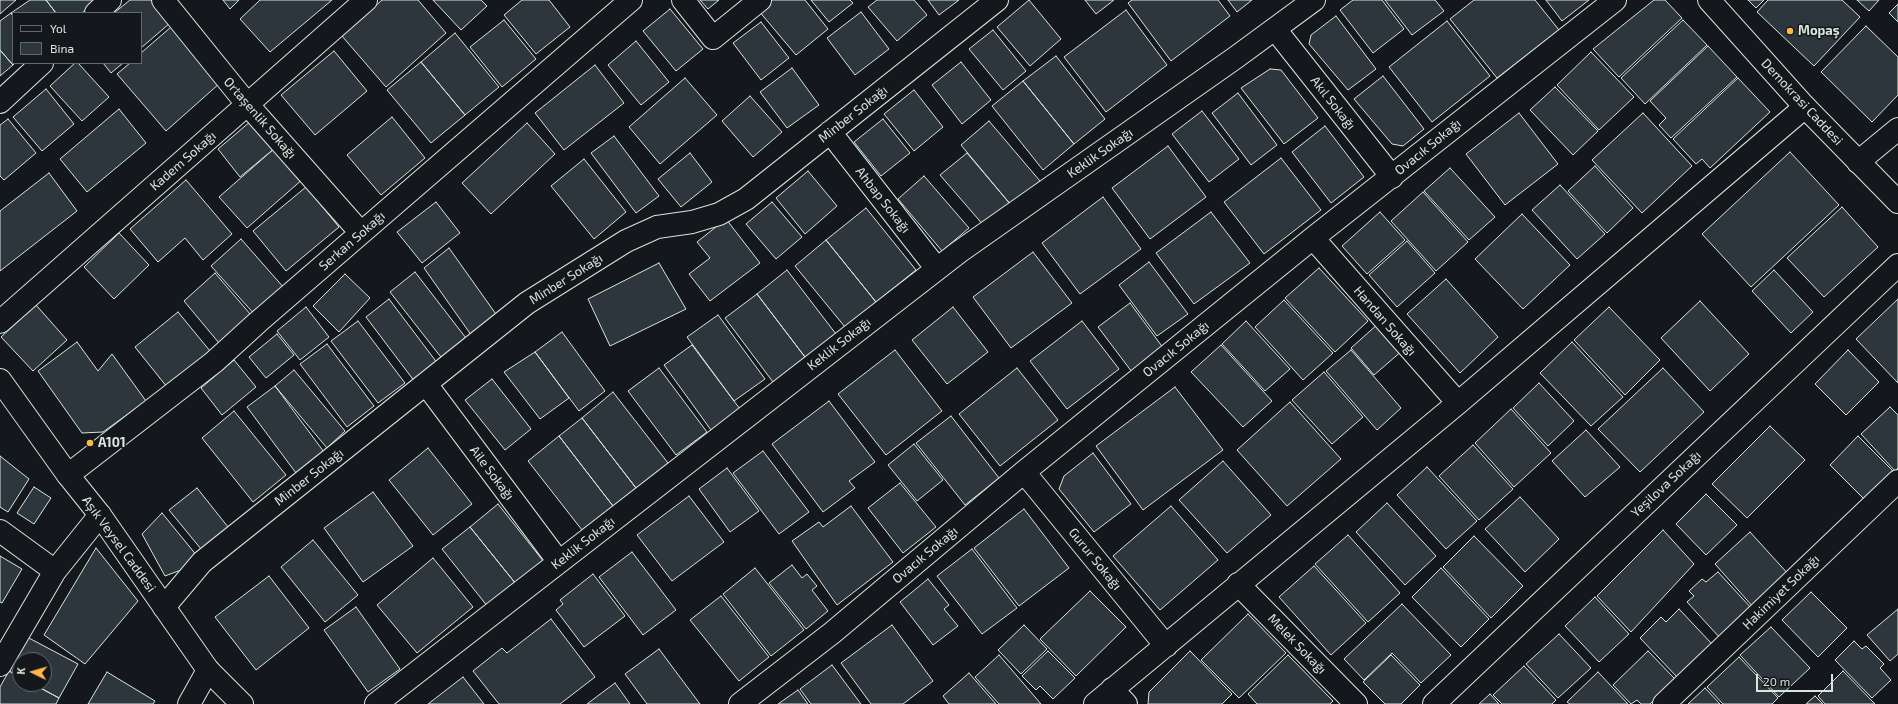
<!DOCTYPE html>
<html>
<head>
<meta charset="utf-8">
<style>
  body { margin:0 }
  #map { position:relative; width:1898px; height:704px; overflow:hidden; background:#14181c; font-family:"Exo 2",sans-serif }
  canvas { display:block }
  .legend { position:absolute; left:12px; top:12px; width:130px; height:52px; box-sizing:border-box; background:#14181c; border:1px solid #626a69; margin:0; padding:5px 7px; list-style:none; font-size:12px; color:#d8e6dc }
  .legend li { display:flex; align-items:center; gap:8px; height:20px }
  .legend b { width:20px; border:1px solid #626a69 }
  .north { position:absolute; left:12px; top:652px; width:40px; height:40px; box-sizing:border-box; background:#14181c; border:1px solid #626a69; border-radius:50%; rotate:275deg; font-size:11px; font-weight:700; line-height:16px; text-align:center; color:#d8e6dc }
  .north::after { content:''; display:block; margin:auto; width:14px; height:18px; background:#ffb74d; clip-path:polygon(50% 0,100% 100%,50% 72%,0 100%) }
  .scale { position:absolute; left:1756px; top:674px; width:77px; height:18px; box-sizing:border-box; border:2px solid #d8e6dc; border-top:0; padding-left:5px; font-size:12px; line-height:14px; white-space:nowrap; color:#d8e6dc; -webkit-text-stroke:3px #14181c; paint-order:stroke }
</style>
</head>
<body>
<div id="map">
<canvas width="1898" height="704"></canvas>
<ul class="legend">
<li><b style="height:5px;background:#14181c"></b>Yol</li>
<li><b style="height:11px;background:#2c363c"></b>Bina</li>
</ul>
<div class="north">K</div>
<div class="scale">20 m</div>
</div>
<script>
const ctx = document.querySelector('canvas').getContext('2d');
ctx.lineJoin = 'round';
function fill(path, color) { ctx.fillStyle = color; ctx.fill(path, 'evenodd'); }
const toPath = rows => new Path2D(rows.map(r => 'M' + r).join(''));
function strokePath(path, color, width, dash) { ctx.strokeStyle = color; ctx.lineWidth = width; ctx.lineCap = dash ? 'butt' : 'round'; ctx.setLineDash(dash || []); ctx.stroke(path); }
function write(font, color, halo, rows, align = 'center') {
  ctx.font = font + ' "Exo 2",sans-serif'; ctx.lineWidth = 3; ctx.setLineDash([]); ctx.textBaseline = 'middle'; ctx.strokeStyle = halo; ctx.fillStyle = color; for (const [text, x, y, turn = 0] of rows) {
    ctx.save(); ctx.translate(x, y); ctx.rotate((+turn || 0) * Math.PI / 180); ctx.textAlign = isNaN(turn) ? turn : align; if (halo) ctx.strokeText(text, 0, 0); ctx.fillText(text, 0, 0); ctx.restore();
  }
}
const building = toPath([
  [0,0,16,0,0,14,0,0],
  [30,0,46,0,56,13,13,13,13,16,11,13,30,0],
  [46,0,98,0,82,13,56,13,46,0],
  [130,0,151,0,170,23,141,48,141,13,114,13,130,0],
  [223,0,239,0,230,9,223,0],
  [260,0,332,0,270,52,240,19,260,0],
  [382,0,418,0,446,33,386,87,342,36,382,0],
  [433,0,481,0,487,6,461,30,433,0],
  [522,0,549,0,570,27,536,54,504,15,522,0],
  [700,0,719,0,708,9,700,0],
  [770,0,805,0,828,29,796,55,758,10,770,0],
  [811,0,850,0,853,3,829,22,811,0],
  [877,0,914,0,927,15,897,41,868,7,877,0],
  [928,0,959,0,939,15,928,0],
  [1029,0,1061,39,1030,66,997,27,1029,0],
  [1085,0,1114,0,1096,14,1085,0],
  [1132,0,1218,0,1230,16,1171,61,1128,3,1132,0],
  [1228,0,1252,0,1237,12,1228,0],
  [1353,0,1382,0,1404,29,1373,53,1340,10,1353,0],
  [1385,0,1435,0,1444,11,1412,35,1385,0],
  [1474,0,1535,0,1559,30,1497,78,1450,19,1474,0],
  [1546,0,1589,0,1562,21,1546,0],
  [1654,0,1665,0,1682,18,1619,77,1593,49,1654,0],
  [1748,0,1764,0,1756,8,1748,0],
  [1768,0,1842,0,1860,17,1814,66,1757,12,1768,0],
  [1857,0,1879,0,1869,11,1857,0],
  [1898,4,1898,22,1889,13,1898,4],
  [670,9,703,49,676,71,643,31,670,9],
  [1126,10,1167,65,1106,112,1064,57,1126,10],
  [861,12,889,49,855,75,827,38,861,12],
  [11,13,13,16,13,63,15,63,13,65,0,50,0,21,11,13],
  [1336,16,1376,69,1348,90,1309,44,1311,35,1336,16],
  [504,20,536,59,502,87,470,47,504,20],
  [1683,20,1707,45,1645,104,1621,78,1683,20],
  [1447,21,1490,76,1432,122,1389,67,1447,21],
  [761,22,789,58,761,80,733,43,761,22],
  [1866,26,1898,57,1898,95,1872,122,1821,72,1866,26],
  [171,27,220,83,166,131,117,74,130,63,141,63,141,53,171,27],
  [993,30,1026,71,1003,90,969,49,993,30],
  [455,33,499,87,465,115,421,62,455,33],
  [636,41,669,82,641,105,608,65,636,41],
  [1708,46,1737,77,1671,138,1659,125,1666,118,1650,101,1708,46],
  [0,50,13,65,0,76,0,50],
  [334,51,367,91,315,135,281,95,334,51],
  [1591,52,1634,97,1599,130,1557,85,1591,52],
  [1056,56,1105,119,1074,144,1023,81,1056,56],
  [421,62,465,115,431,143,387,90,421,62],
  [961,62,991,100,962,124,932,85,961,62],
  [75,63,78,63,109,97,82,121,50,86,75,63],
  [103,63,123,63,111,73,103,63],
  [595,65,624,103,564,150,535,113,595,65],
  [792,68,819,105,787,128,760,92,792,68],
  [1270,69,1281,70,1318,118,1284,144,1241,88,1270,69],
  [1383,76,1424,129,1403,146,1392,144,1354,99,1383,76],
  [685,78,717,115,660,164,629,127,685,78],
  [1738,78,1770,112,1710,168,1702,159,1696,164,1673,139,1738,78],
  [1023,81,1074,144,1043,170,992,106,1023,81],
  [1555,87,1598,131,1573,155,1530,110,1555,87],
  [46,89,74,124,42,151,13,117,46,89],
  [914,90,943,127,914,151,884,114,914,90],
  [1238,93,1277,145,1251,165,1212,113,1238,93],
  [750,96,782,132,753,157,722,121,750,96],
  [119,109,146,143,87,192,60,159,119,109],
  [1202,111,1239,159,1209,182,1172,134,1202,111],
  [1519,113,1558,164,1505,205,1466,154,1519,113],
  [1643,113,1692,166,1642,213,1592,160,1643,113],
  [392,117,425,158,381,195,347,155,392,117],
  [8,119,36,153,4,180,0,176,0,125,8,119],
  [883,119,910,153,881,176,854,142,883,119],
  [251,121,275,148,240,177,218,149,251,121],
  [989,121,1040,181,1011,205,961,145,989,121],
  [527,123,555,154,491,214,462,183,527,123],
  [1325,126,1364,177,1331,203,1292,152,1325,126],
  [614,136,659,196,636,213,591,153,614,136],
  [1168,146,1206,197,1150,239,1112,188,1168,146],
  [275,148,304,178,247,228,219,197,275,148],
  [1790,152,1839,205,1751,287,1702,234,1790,152],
  [690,153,712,182,681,207,658,179,690,153],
  [967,153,1011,205,985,227,940,175,967,153],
  [1281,158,1321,210,1264,254,1224,202,1281,158],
  [584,159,626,212,594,239,551,186,584,159],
  [1595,166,1633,208,1607,233,1568,191,1595,166],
  [1450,168,1495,217,1469,240,1424,191,1450,168],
  [808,171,837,206,805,234,776,198,808,171],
  [49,173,77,211,0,271,0,211,49,173],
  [924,176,969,228,942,251,898,199,924,176],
  [186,180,232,234,203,260,185,238,158,262,130,229,186,180],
  [1560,185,1605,234,1577,259,1532,210,1560,185],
  [306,187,339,227,286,271,253,231,306,187],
  [1423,192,1468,242,1436,271,1391,221,1423,192],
  [1103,197,1141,249,1080,294,1042,243,1103,197],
  [436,202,460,233,422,263,397,232,436,202],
  [772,202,802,237,776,259,746,224,772,202],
  [1842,207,1878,247,1824,297,1787,258,1842,207],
  [866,208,916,270,876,302,826,240,866,208],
  [1211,212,1250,263,1194,304,1156,253,1211,212],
  [1380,212,1405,240,1367,274,1342,246,1380,212],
  [1522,214,1570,265,1523,309,1475,259,1522,214],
  [726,219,760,263,710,301,689,274,710,258,697,242,726,219],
  [119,233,149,265,114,299,84,267,119,233],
  [241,239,285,289,256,316,211,266,241,239],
  [826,240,876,302,845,327,795,266,826,240],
  [1407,241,1435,273,1397,307,1369,275,1407,241],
  [449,248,498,317,474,339,424,268,449,248],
  [1033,252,1072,303,1011,348,973,297,1033,252],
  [1149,262,1188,314,1157,336,1119,285,1149,262],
  [659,263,686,309,610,346,588,299,659,263],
  [1319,268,1368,321,1335,352,1285,298,1319,268],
  [787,270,836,334,805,357,757,294,787,270],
  [1774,270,1813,312,1791,333,1752,291,1774,270],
  [415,272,469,342,444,361,390,292,415,272],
  [215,273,251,315,219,343,184,301,215,273],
  [345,274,370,298,339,332,313,306,345,274],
  [1446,279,1498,337,1460,373,1407,314,1446,279],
  [757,294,805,357,773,382,725,318,757,294],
  [389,299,438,364,415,382,366,317,389,299],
  [1898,299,1898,383,1856,339,1898,299],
  [1284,300,1333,353,1303,380,1255,327,1284,300],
  [1700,301,1749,354,1710,391,1661,338,1700,301],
  [1130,303,1164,349,1132,372,1098,327,1130,303],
  [36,305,67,340,33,371,1,337,36,305],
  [306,307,329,337,300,360,277,331,306,307],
  [953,307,988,352,947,384,912,340,953,307],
  [1609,307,1660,360,1625,395,1574,340,1609,307],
  [178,312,210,351,167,387,135,347,178,312],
  [718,315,765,379,734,401,687,337,718,315],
  [358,321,405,383,378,403,331,341,358,321],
  [1082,321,1119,369,1067,409,1030,361,1082,321],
  [1246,321,1290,369,1265,391,1222,344,1246,321],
  [1379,323,1403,350,1374,375,1351,348,1379,323],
  [562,332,605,391,579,411,535,352,562,332],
  [277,334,294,355,266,378,249,357,277,334],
  [77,342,98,371,112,354,146,401,103,432,82,433,38,371,77,342],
  [1572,342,1623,397,1591,426,1540,373,1572,342],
  [327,344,374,406,347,427,300,364,327,344],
  [692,345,740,409,711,430,664,365,692,345],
  [1221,345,1272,401,1243,427,1191,372,1221,345],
  [895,350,942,411,886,455,838,394,895,350],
  [1351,350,1401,408,1377,430,1326,371,1351,350],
  [1848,350,1879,382,1846,415,1815,384,1848,350],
  [535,352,569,398,540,419,504,372,535,352],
  [234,360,256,387,222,415,201,388,234,360],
  [659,368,707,432,676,455,628,391,659,368],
  [1017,368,1058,420,1000,466,959,414,1017,368],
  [1663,368,1704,412,1640,472,1598,429,1663,368],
  [294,370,345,431,327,448,275,386,294,370],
  [1324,372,1363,417,1332,444,1292,400,1324,372],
  [492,379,531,429,505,450,465,400,492,379],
  [1539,383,1574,421,1548,446,1513,408,1539,383],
  [275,386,324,452,296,473,247,407,275,386],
  [1175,387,1223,450,1143,510,1096,446,1175,387],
  [613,392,668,463,636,488,582,418,613,392],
  [829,401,875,462,849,481,855,488,823,512,772,444,829,401],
  [1290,402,1341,459,1287,506,1237,450,1290,402],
  [1890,407,1898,415,1898,468,1895,471,1861,434,1890,407],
  [1511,409,1551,453,1514,487,1475,443,1511,409],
  [234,411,286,475,253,502,202,438,234,411],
  [951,416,999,478,965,505,916,443,951,416],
  [582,418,636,488,613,506,559,436,582,418],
  [1770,426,1805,460,1747,518,1712,484,1770,426],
  [1586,430,1620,467,1585,497,1552,461,1586,430],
  [559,436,613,506,582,530,528,461,559,436],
  [1858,436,1893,471,1865,500,1830,465,1858,436],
  [914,444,943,480,917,501,888,465,914,444],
  [1473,445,1513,489,1479,520,1439,476,1473,445],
  [428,448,472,504,433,535,389,480,428,448],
  [763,451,809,512,779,534,733,473,763,451],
  [1093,453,1131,504,1094,532,1059,489,1064,476,1093,453],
  [0,456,29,479,8,512,0,507,0,456],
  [1223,461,1271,515,1227,553,1179,500,1223,461],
  [1427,467,1477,521,1446,549,1397,495,1427,467],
  [727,468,759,511,730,532,699,489,727,468],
  [900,483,936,527,903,553,868,508,900,483],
  [34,487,51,498,34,524,17,513,34,487],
  [197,488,228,527,201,549,169,510,197,488],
  [373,492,413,546,363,582,324,528,373,492],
  [1706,494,1737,525,1706,555,1676,524,1706,494],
  [689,496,724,542,672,581,637,535,689,496],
  [1520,497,1559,539,1525,572,1485,529,1520,497],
  [1387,503,1436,556,1405,585,1356,532,1387,503],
  [498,504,544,562,516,584,470,527,498,504],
  [851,506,893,562,837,605,792,541,819,522,823,527,851,506],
  [1171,506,1218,560,1160,610,1113,556,1171,506],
  [1024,509,1069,568,1019,606,974,548,1024,509],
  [162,513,202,562,165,576,142,534,162,513],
  [470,527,516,584,488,607,442,549,470,527],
  [1663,530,1694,564,1631,632,1597,596,1663,530],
  [1750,532,1790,576,1754,608,1715,564,1750,532],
  [1348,535,1400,593,1368,622,1315,564,1348,535],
  [1474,536,1523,586,1491,618,1443,567,1474,536],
  [313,540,358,595,325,622,281,567,313,540],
  [96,548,138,601,85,664,44,635,96,548],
  [972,549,1017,608,982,634,937,576,972,549],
  [632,552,676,610,643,635,599,577,632,552],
  [0,556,22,569,2,603,0,602,0,556],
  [433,558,473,607,417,653,377,605,433,558],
  [792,565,802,578,807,574,817,586,812,590,828,611,806,629,769,583,792,565],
  [1314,566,1366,623,1331,655,1279,597,1314,566],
  [755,568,804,630,771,656,723,594,755,568],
  [1441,568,1489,619,1461,647,1412,597,1441,568],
  [1718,572,1753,610,1721,639,1687,602,1694,596,1689,591,1702,579,1706,582,1718,572],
  [593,574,625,616,584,647,556,610,563,604,560,600,593,574],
  [269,576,309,628,256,670,215,617,269,576],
  [928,579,949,605,944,609,958,626,933,645,900,602,928,579],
  [1090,591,1126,627,1076,676,1040,639,1090,591],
  [1811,592,1847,628,1818,657,1782,620,1811,592],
  [721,596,769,657,739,681,690,620,721,596],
  [1595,597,1629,634,1599,662,1565,626,1595,597],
  [1402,604,1451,655,1421,683,1392,653,1364,680,1344,659,1402,604],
  [356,607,400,669,368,692,324,630,356,607],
  [1679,609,1712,644,1677,677,1640,638,1661,617,1666,622,1679,609],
  [1898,609,1898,654,1890,661,1867,635,1898,609],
  [1248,614,1286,653,1239,698,1201,660,1248,614],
  [551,619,595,677,560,704,499,704,473,671,502,648,507,653,551,619],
  [892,625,933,681,903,704,871,704,841,663,892,625],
  [1024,625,1047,649,1021,674,998,650,1024,625],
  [1771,627,1810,668,1779,697,1740,655,1771,627],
  [1559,634,1591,668,1558,698,1526,664,1559,634],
  [27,637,78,664,59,698,33,684,44,684,44,660,20,660,20,677,9,671,27,637],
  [1854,641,1862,649,1866,646,1884,664,1880,668,1891,680,1872,698,1835,660,1854,641],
  [659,649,700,704,647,704,625,674,659,649],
  [1048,651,1075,678,1053,699,1040,686,1036,690,1022,676,1048,651],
  [1190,651,1232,694,1222,704,1148,704,1149,692,1190,651],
  [1648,651,1675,679,1650,704,1641,704,1637,700,1631,704,1613,685,1648,651],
  [999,655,1041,704,999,704,975,677,999,655],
  [1288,655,1333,701,1330,704,1257,704,1248,694,1288,655],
  [1391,655,1420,685,1401,704,1385,704,1363,682,1391,655],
  [1739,657,1778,698,1772,704,1723,704,1707,687,1739,657],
  [832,665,861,704,811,704,800,689,832,665],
  [1524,666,1556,700,1552,704,1502,704,1493,695,1524,666],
  [9,671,20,677,20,684,33,684,59,698,56,704,0,704,0,687,9,671],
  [1843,671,1875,704,1825,704,1818,696,1843,671],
  [107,672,155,701,153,704,88,704,107,672],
  [1598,672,1628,704,1570,704,1567,702,1598,672],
  [969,673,996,704,949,704,943,696,969,673],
  [463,677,484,704,428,704,463,677],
  [615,683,630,704,587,704,615,683],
  [1705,688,1720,704,1688,704,1705,688],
  [798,690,808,704,778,704,798,690],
  [1490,694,1499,704,1479,704,1490,694],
  [1815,696,1823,704,1806,704,1815,696]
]);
fill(building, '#2c363c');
strokePath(building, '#d8e6dc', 1);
const street = toPath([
  [163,0,247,104,361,233],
  [683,0,713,38,760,0],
  [96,13,110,0],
  [1275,29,1392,177],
  [0,102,42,63],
  [830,132,937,269],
  [1858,162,1898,129],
  [1313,238,1458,403],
  [0,322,366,0],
  [426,384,559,562],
  [1024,472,1166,646],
  [68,475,214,362,258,322,631,0],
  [0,531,55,571],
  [1238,584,1356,704],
  [164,607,202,562,527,303,626,241,657,227,692,222,719,214,746,199,997,0],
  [0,665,55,571,100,515],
  [1112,689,1126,704],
  [189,704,208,670],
  [376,704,959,252,1235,58,1314,0],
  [740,704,832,633,1024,472,1313,238,1615,0],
  [1095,704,1458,403,1805,107],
  [1434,704,1898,265],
  [1664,704,1898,481]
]);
const secondary = toPath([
  [1709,0,1805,107,1898,202],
  [0,380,68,475,100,515,208,670,242,704]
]);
strokePath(street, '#d8e6dc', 24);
strokePath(secondary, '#d8e6dc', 24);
strokePath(street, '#14181c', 22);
strokePath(secondary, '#14181c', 22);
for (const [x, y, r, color] of [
  [1790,31,4,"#ffb74d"],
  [90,443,4,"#ffb74d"]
]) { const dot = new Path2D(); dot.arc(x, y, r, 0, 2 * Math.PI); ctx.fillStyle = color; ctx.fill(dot); strokePath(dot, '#14181c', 1.5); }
write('bold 13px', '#d8e6dc', '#14181c', [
  ["Mopaş",1798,31],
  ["A101",98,443]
], 'left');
write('13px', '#d8e6dc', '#14181c', [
  ["Demokrasi Caddesi",1802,102,47],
  ["Akıl Sokağı",1333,103,52],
  ["Minber Sokağı",853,114,-38],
  ["Ortaşenlik Sokağı",260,118,49],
  ["Ovacık Sokağı",1428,147,-39],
  ["Keklik Sokağı",1100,153,-35],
  ["Kadem Sokağı",183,161,-41],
  ["Ahbap Sokağı",883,200,52],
  ["Serkan Sokağı",352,241,-41],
  ["Minber Sokağı",566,279,-32],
  ["Handan Sokağı",1385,321,49],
  ["Keklik Sokağı",839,344,-38],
  ["Ovacık Sokağı",1176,349,-39],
  ["Aile Sokağı",492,473,53],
  ["Minber Sokağı",309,477,-38],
  ["Yeşilova Sokağı",1666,484,-43],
  ["Keklik Sokağı",583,543,-38],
  ["Aşık Veysel Caddesi",119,544,54],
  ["Ovacık Sokağı",925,555,-40],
  ["Gurur Sokağı",1095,559,51],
  ["Hakimiyet Sokağı",1781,592,-44],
  ["Melek Sokağı",1297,644,46]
]);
</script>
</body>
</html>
